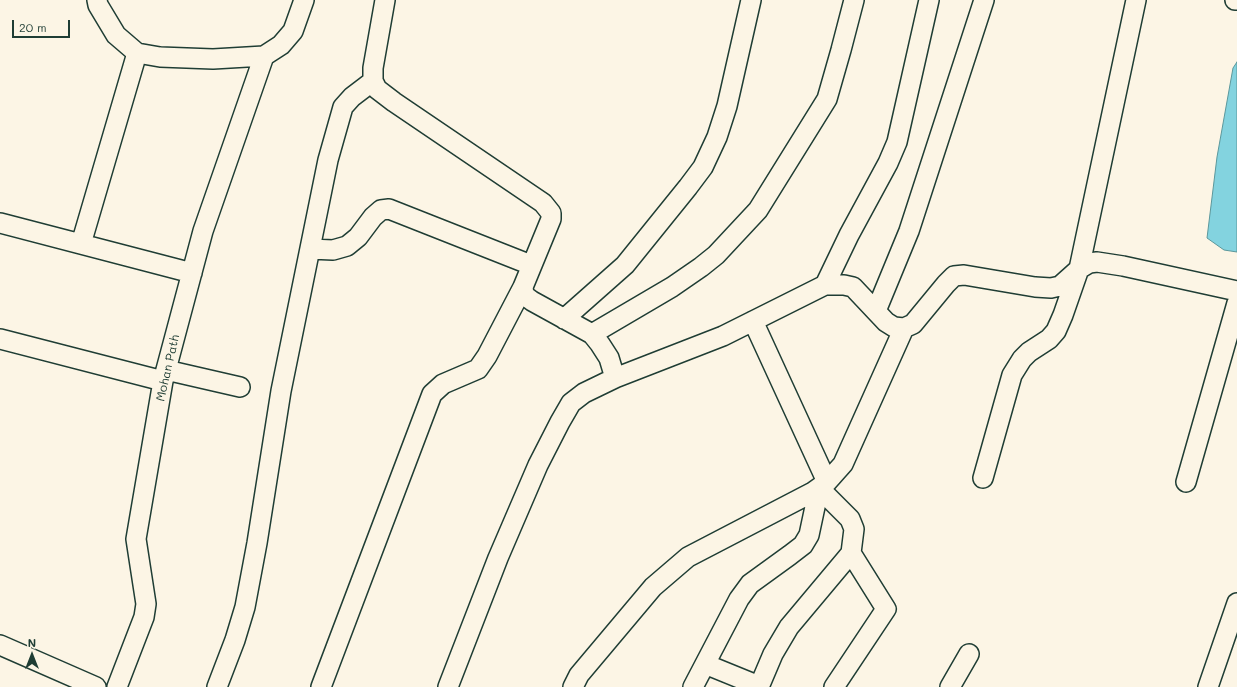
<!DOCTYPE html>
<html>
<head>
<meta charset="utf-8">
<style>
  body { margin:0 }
  #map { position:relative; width:1237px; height:687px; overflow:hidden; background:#fcf5e5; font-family:Mali,sans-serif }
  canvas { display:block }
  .north { position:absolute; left:12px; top:635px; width:40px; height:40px; -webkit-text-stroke:3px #fcf5e5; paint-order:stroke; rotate:0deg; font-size:11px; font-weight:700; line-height:16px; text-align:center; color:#1f3d34 }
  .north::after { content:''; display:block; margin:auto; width:14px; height:18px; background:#1f3d34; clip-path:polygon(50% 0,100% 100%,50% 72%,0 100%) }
  .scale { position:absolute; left:12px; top:20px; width:58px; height:18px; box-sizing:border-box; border:2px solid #1f3d34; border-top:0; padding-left:5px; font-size:12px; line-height:14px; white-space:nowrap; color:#1f3d34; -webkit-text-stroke:3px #fcf5e5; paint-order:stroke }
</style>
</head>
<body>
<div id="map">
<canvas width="1237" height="687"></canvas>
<div class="north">N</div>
<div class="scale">20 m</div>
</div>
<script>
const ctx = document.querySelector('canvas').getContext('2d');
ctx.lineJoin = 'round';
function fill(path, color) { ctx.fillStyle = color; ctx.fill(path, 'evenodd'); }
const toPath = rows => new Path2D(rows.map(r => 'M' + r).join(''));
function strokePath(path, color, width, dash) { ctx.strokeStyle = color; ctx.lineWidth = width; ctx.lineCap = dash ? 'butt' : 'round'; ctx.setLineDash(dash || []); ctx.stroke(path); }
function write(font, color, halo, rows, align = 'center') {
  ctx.font = font + ' Mali,sans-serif'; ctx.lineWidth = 4; ctx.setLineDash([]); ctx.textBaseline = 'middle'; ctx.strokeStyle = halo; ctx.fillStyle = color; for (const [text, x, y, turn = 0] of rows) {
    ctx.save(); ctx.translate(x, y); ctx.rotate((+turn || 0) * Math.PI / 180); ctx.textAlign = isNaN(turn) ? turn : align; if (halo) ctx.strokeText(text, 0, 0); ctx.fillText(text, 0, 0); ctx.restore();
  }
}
const water = toPath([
  [1237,62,1237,252,1224,250,1207,238,1217,157,1233,68,1237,62]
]);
fill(water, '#83d3df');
strokePath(water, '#5b979b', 1);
const minor = toPath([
  [97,0,98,5,116,35,137,53,160,57,213,59,264,56,281,45,293,31,304,0],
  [385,0,373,68,373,81,377,89,394,102,543,203,551,213,551,219,523,287,524,295,532,301,592,334,600,344,609,358,615,378],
  [1235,0,1237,0],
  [0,223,192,273],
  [81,244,137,53],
  [310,249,333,250,347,246,358,237,373,217,381,210,389,209,531,265],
  [825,285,849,235,888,163,897,142,929,0],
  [876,311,909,231,984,0],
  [564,319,625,265,688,187,703,167,717,137,727,106,751,0],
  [753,321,827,482],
  [592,334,672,287,701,267,716,255,758,210,827,99,841,50,854,0],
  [0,339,163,381],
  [166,370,240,387],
  [983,478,1012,375,1022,359,1029,352,1049,339,1056,331,1063,315,1079,269,1136,0],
  [1186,482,1237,303],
  [819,488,850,519,854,529,851,553,886,609,834,687],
  [0,645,96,687],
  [705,664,759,686],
  [117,687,144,617,146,604,136,539,163,381,203,231,264,56],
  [217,687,235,640,245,607,257,543,281,391,328,160,343,107,352,97,373,81],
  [321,687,432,394,443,384,478,369,487,356,523,287],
  [448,687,498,558,538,465,560,422,571,403,584,393,615,378,723,336,825,285,844,285,853,287,886,322,894,327,904,328,913,324,946,284,954,276,964,275,1035,287,1051,288,1060,286,1079,269,1089,263,1097,262,1123,266,1237,291],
  [573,687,579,675,653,587,688,557,813,492,827,482,843,464,904,328],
  [693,687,739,599,750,584,790,555,803,545,809,535,819,488],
  [759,687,773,654,789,627,851,553],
  [950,687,969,654],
  [1208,687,1237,603]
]);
strokePath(minor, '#1f3d34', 22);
strokePath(minor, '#fcf5e5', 19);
write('12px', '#1f3d34', '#fcf5e5', [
  ["Mohan Path",168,368,-77]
]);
</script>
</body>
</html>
